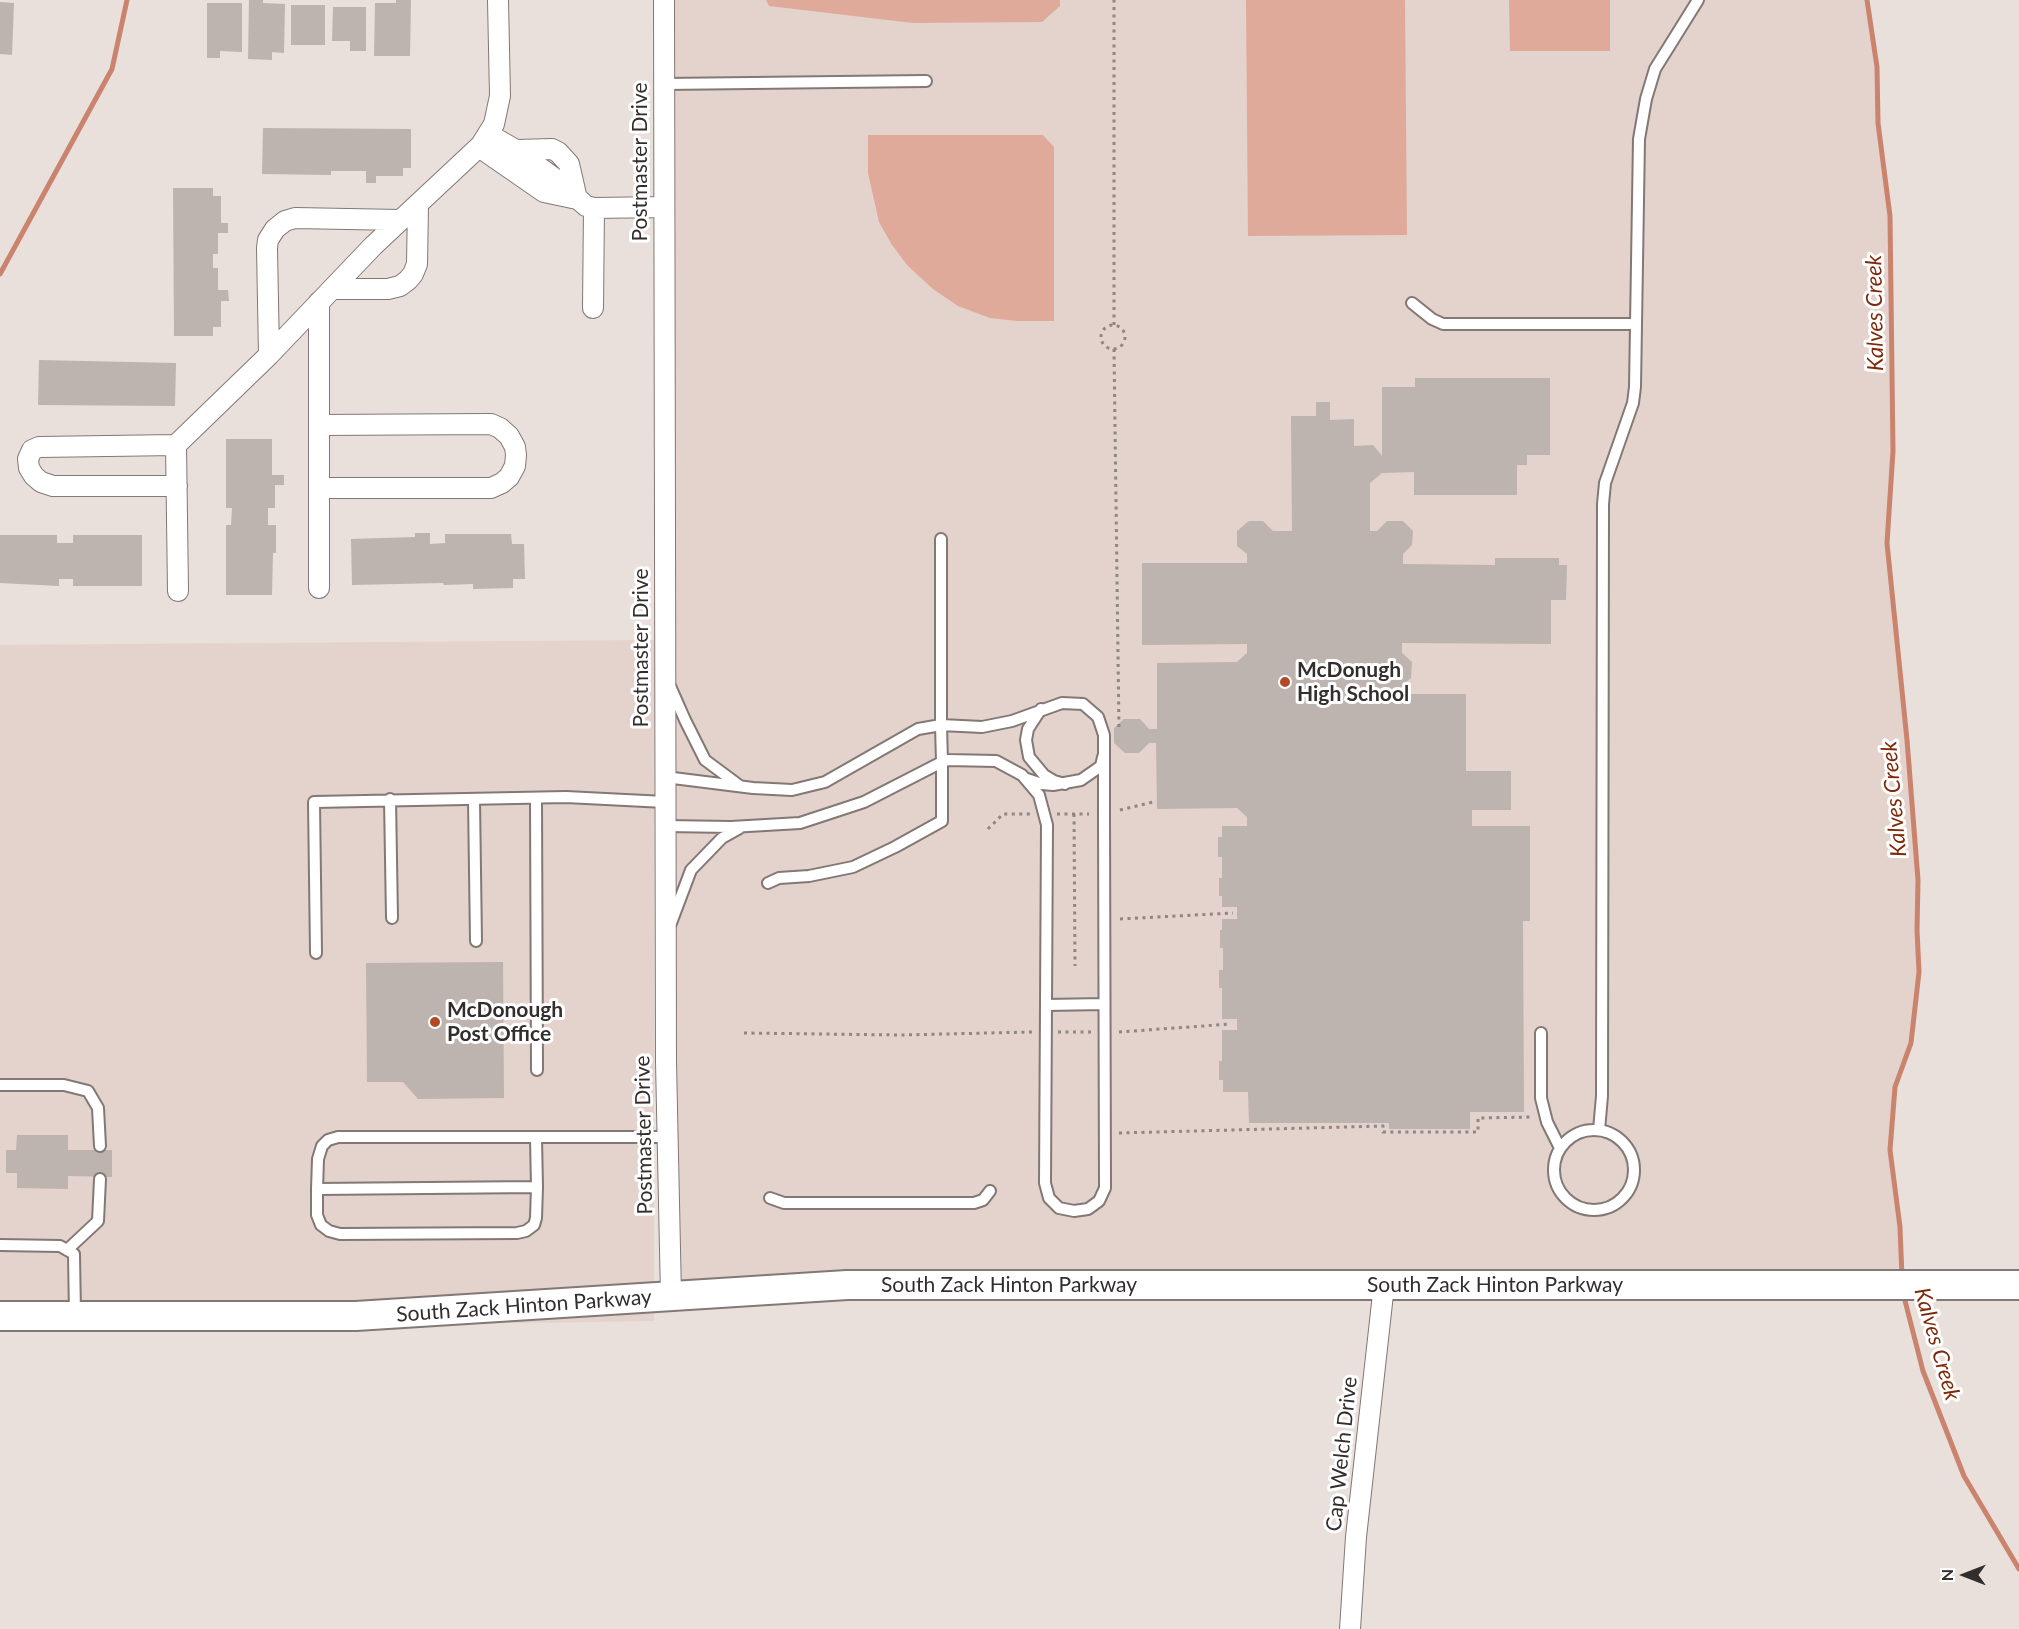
<!DOCTYPE html>
<html>
<head>
<meta charset="utf-8">
<style>
  body { margin:0 }
  #map { position:relative; width:2019px; height:1629px; overflow:hidden; background:#e9dfdb; font-family:Lato,sans-serif }
  canvas { display:block }
  .north { position:absolute; left:1935px; top:1545px; width:60px; height:60px; -webkit-text-stroke:4px #fff; paint-order:stroke; rotate:270deg; font-size:16px; font-weight:700; line-height:24px; text-align:center; color:#322e2d }
  .north::after { content:''; display:block; margin:auto; width:21px; height:27px; background:#322e2d; clip-path:polygon(50% 0,100% 100%,50% 72%,0 100%) }
</style>
</head>
<body>
<div id="map">
<canvas width="2019" height="1629"></canvas>
<div class="north">N</div>
</div>
<script>
const ctx = document.querySelector('canvas').getContext('2d');
ctx.lineJoin = 'round';
function fill(path, color) { ctx.fillStyle = color; ctx.fill(path, 'evenodd'); }
const toPath = rows => new Path2D(rows.map(r => 'M' + r).join(''));
function strokePath(path, color, width, dash) { ctx.strokeStyle = color; ctx.lineWidth = width; ctx.lineCap = dash ? 'butt' : 'round'; ctx.setLineDash(dash || []); ctx.stroke(path); }
function write(font, color, halo, rows, align = 'center') {
  ctx.font = font + ' Lato,sans-serif'; ctx.lineWidth = 6; ctx.setLineDash([]); ctx.textBaseline = 'middle'; ctx.strokeStyle = halo; ctx.fillStyle = color; for (const [text, x, y, turn = 0] of rows) {
    ctx.save(); ctx.translate(x, y); ctx.rotate((+turn || 0) * Math.PI / 180); ctx.textAlign = isNaN(turn) ? turn : align; if (halo) ctx.strokeText(text, 0, 0); ctx.fillText(text, 0, 0); ctx.restore();
  }
}
fill(toPath([
  [666,0,1867,0,1877,67,1878,123,1890,216,1893,451,1887,543,1907,740,1918,880,1917,930,1919,972,1911,1043,1895,1087,1890,1150,1900,1227,1898,1284,671,1296],
  [654,640,654,1321,0,1331,0,645]
]), '#e4d2cc');
fill(toPath([
  [766,0,1060,0,1060,6,1042,22,913,23,769,6],
  [1246,0,1405,0,1407,235,1248,236],
  [1509,0,1610,0,1610,51,1510,51],
  [868,135,1043,135,1054,147,1054,321,1017,321,990,318,958,306,933,289,908,266,892,245,879,222,868,173]
]), '#dfaa99');
strokePath(toPath([
  [1867,0,1877,67,1878,123,1890,216,1893,451,1887,543,1907,740,1918,880,1917,930,1919,972,1911,1043,1895,1087,1890,1150,1900,1227,1902,1277],
  [0,274,112,69,127,0],
  [1903,1293,1923,1371,1964,1476,2019,1569]
]), '#ca836d', 5);
fill(toPath([
  [249,0,263,0,263,3,285,4,284,53,272,52,272,60,248,59],
  [396,0,411,0,410,56,374,56,375,3,396,3],
  [0,2,14,3,12,55,0,54],
  [207,3,242,3,242,52,220,51,220,58,207,58],
  [291,5,325,5,325,45,291,45],
  [333,7,366,7,366,51,350,51,350,41,332,41],
  [263,128,411,129,411,168,403,168,403,176,376,176,376,183,366,183,366,171,331,171,331,175,262,174],
  [173,188,213,188,213,196,221,196,221,223,228,223,228,233,218,233,218,254,213,254,213,268,218,268,218,290,228,290,229,301,221,301,221,327,213,327,213,336,174,336],
  [39,360,176,363,175,406,38,405],
  [1415,378,1550,378,1550,455,1527,455,1527,465,1517,465,1517,495,1414,495,1414,472,1382,473,1370,483,1370,531,1377,531,1387,521,1403,521,1413,531,1412,545,1403,554,1403,564,1495,565,1495,558,1559,558,1559,565,1567,565,1566,600,1551,600,1551,644,1402,643,1402,653,1412,662,1411,678,1402,685,1402,694,1466,694,1466,771,1511,771,1511,810,1472,810,1472,826,1530,826,1530,921,1523,921,1524,1112,1470,1112,1470,1129,1389,1129,1389,1123,1249,1123,1248,1092,1223,1092,1223,1080,1219,1080,1219,1061,1222,1061,1222,1030,1237,1030,1237,1019,1222,1019,1222,988,1219,988,1219,970,1223,970,1223,948,1220,948,1220,930,1222,930,1222,919,1237,919,1237,907,1222,907,1222,896,1219,896,1219,878,1222,878,1222,857,1218,857,1218,837,1222,837,1222,826,1247,826,1247,817,1237,808,1157,809,1156,743,1149,743,1139,753,1125,753,1114,743,1114,728,1124,719,1140,719,1149,729,1157,729,1157,663,1237,662,1247,653,1247,644,1142,645,1142,563,1247,563,1247,554,1237,546,1237,531,1249,521,1263,521,1273,531,1292,531,1291,416,1316,416,1316,402,1330,402,1330,420,1354,419,1354,446,1373,445,1382,456,1382,387,1415,387],
  [226,439,272,439,272,475,284,475,284,485,275,485,275,508,268,508,268,525,276,525,276,553,273,553,272,595,226,595,226,525,231,525,232,508,226,508],
  [415,533,430,533,430,544,445,543,445,534,511,534,512,544,524,544,525,579,513,579,513,588,473,589,473,584,444,585,443,583,352,585,351,539,415,537],
  [0,535,57,535,57,543,73,543,73,535,142,535,142,586,73,586,73,579,59,579,59,586,0,583],
  [503,962,504,1098,418,1099,403,1082,367,1082,366,963],
  [17,1135,68,1135,68,1150,112,1150,112,1177,68,1176,68,1189,17,1188,17,1173,6,1173,6,1150,16,1150]
]), '#bdb3af');
const lane = toPath([
  [664,84,926,81],
  [1412,303,1432,319,1443,324,1636,324],
  [670,686,685,720,705,760,740,786],
  [1041,709,1028,729,1026,740,1029,757,1044,775,1054,781,1065,784],
  [665,777,753,788,792,790,825,782,918,729,941,725,941,539],
  [1027,779,1042,784,1053,785,1081,780,1101,766,1103,757],
  [536,798,537,1070],
  [390,799,392,918],
  [474,800,476,941],
  [665,826,731,827,800,823,864,802,942,762,947,760,996,761,1022,775,1039,795,1047,825,1045,1183,1049,1198,1059,1208,1074,1211,1088,1209,1099,1201,1105,1188,1104,814,1104,735,1098,717,1083,704,1062,703,1012,721,982,727,941,725,942,762,942,821,895,847,853,867,809,876,779,878,768,883],
  [671,923,691,870,722,838,740,828],
  [316,953,314,802,566,797,665,802],
  [1046,1005,1104,1004],
  [1541,1033,1541,1098,1547,1122,1560,1148],
  [0,1085,64,1085,88,1091,98,1108,100,1146],
  [1599,1130,1602,1096,1603,504,1605,483,1633,403,1635,387,1639,139,1646,99,1655,69,1698,0],
  '1554 1170a40 40 0 1 1 80 0a40 40 0 1 1-80 0Z',
  [536,1138,537,1187,317,1189,318,1159,322,1146,328,1140,338,1137,667,1137],
  [317,1189,317,1215,321,1225,329,1231,340,1234,517,1233,526,1231,534,1225,536,1218,537,1187],
  [770,1198,784,1203,974,1203,983,1200,990,1191],
  [0,1245,60,1246,74,1254,75,1315],
  [67,1250,98,1221,100,1179]
]);
const street = toPath([
  [664,0,666,1062,671,1296],
  [488,134,514,149,557,180,586,206,594,208,664,207],
  [479,147,544,192,577,199],
  [516,150,552,149,558,152,569,164,577,199],
  [333,289,388,289,400,286,408,280,413,274,417,264,418,205],
  [593,308,594,208],
  [269,355,267,248,268,240,275,229,285,221,295,218,400,220],
  [319,425,491,424,500,428,509,436,515,447,516,455,515,466,509,477,502,483,491,488,319,488],
  [176,445,39,447,32,450,28,459,29,468,34,476,41,482,53,486,177,486],
  [319,588,319,302],
  [178,591,176,445,269,355,373,246,481,145,494,124,500,96,498,0],
  [1350,1629,1356,1537,1384,1285]
]);
const secondary = toPath([
  [0,1316,356,1316,847,1285,2019,1285]
]);
strokePath(lane, '#827875', 14);
strokePath(street, '#827875', 22);
strokePath(secondary, '#827875', 32);
strokePath(toPath([
  [1114,325,1114,0],
  '1101 337a12 12 0 1 1 24 0a12 12 0 1 1-24 0Z',
  [1114,349,1119,731],
  [1120,810,1153,802],
  [1057,814,1089,814],
  [1074,814,1075,966],
  [988,829,1003,814,1030,814],
  [1120,919,1233,913],
  [1058,1032,1091,1032],
  [1119,1032,1231,1024],
  [744,1033,900,1035,1033,1032],
  [1119,1133,1383,1126,1383,1132,1478,1132,1478,1118,1532,1117]
]), '#8d8683', 3, [3, 4.5]);
strokePath(lane, '#fff', 10);
strokePath(street, '#fff', 20);
strokePath(secondary, '#fff', 28);
for (const [x, y, r, color] of [
  [1285,682,6,"#b24a28"],
  [435,1022,6,"#b24a28"]
]) { const dot = new Path2D(); dot.arc(x, y, r, 0, 2 * Math.PI); ctx.fillStyle = color; ctx.fill(dot); strokePath(dot, '#fff', 2); }
write('21px', '#322e2d', '#fff', [
  ["Postmaster Drive",640,162,-90],
  ["Postmaster Drive",641,648,-90],
  ["Postmaster Drive",644,1135,-91],
  ["South Zack Hinton Parkway",1009,1285],
  ["South Zack Hinton Parkway",1495,1285],
  ["South Zack Hinton Parkway",524,1306,-4],
  ["Cap Welch Drive",1342,1454,-84]
]);
write('bold 21px', '#322e2d', '#fff', [
  ["McDonugh",1297,670],
  ["High School",1297,694],
  ["McDonough",447,1010],
  ["Post Office",447,1034]
], 'left');
write('italic 22px', '#7e290a', '#fff', [
  ["Kalves Creek",1875,313,-91],
  ["Kalves Creek",1894,799,-95],
  ["Kalves Creek",1937,1344,74]
]);
</script>
</body>
</html>
